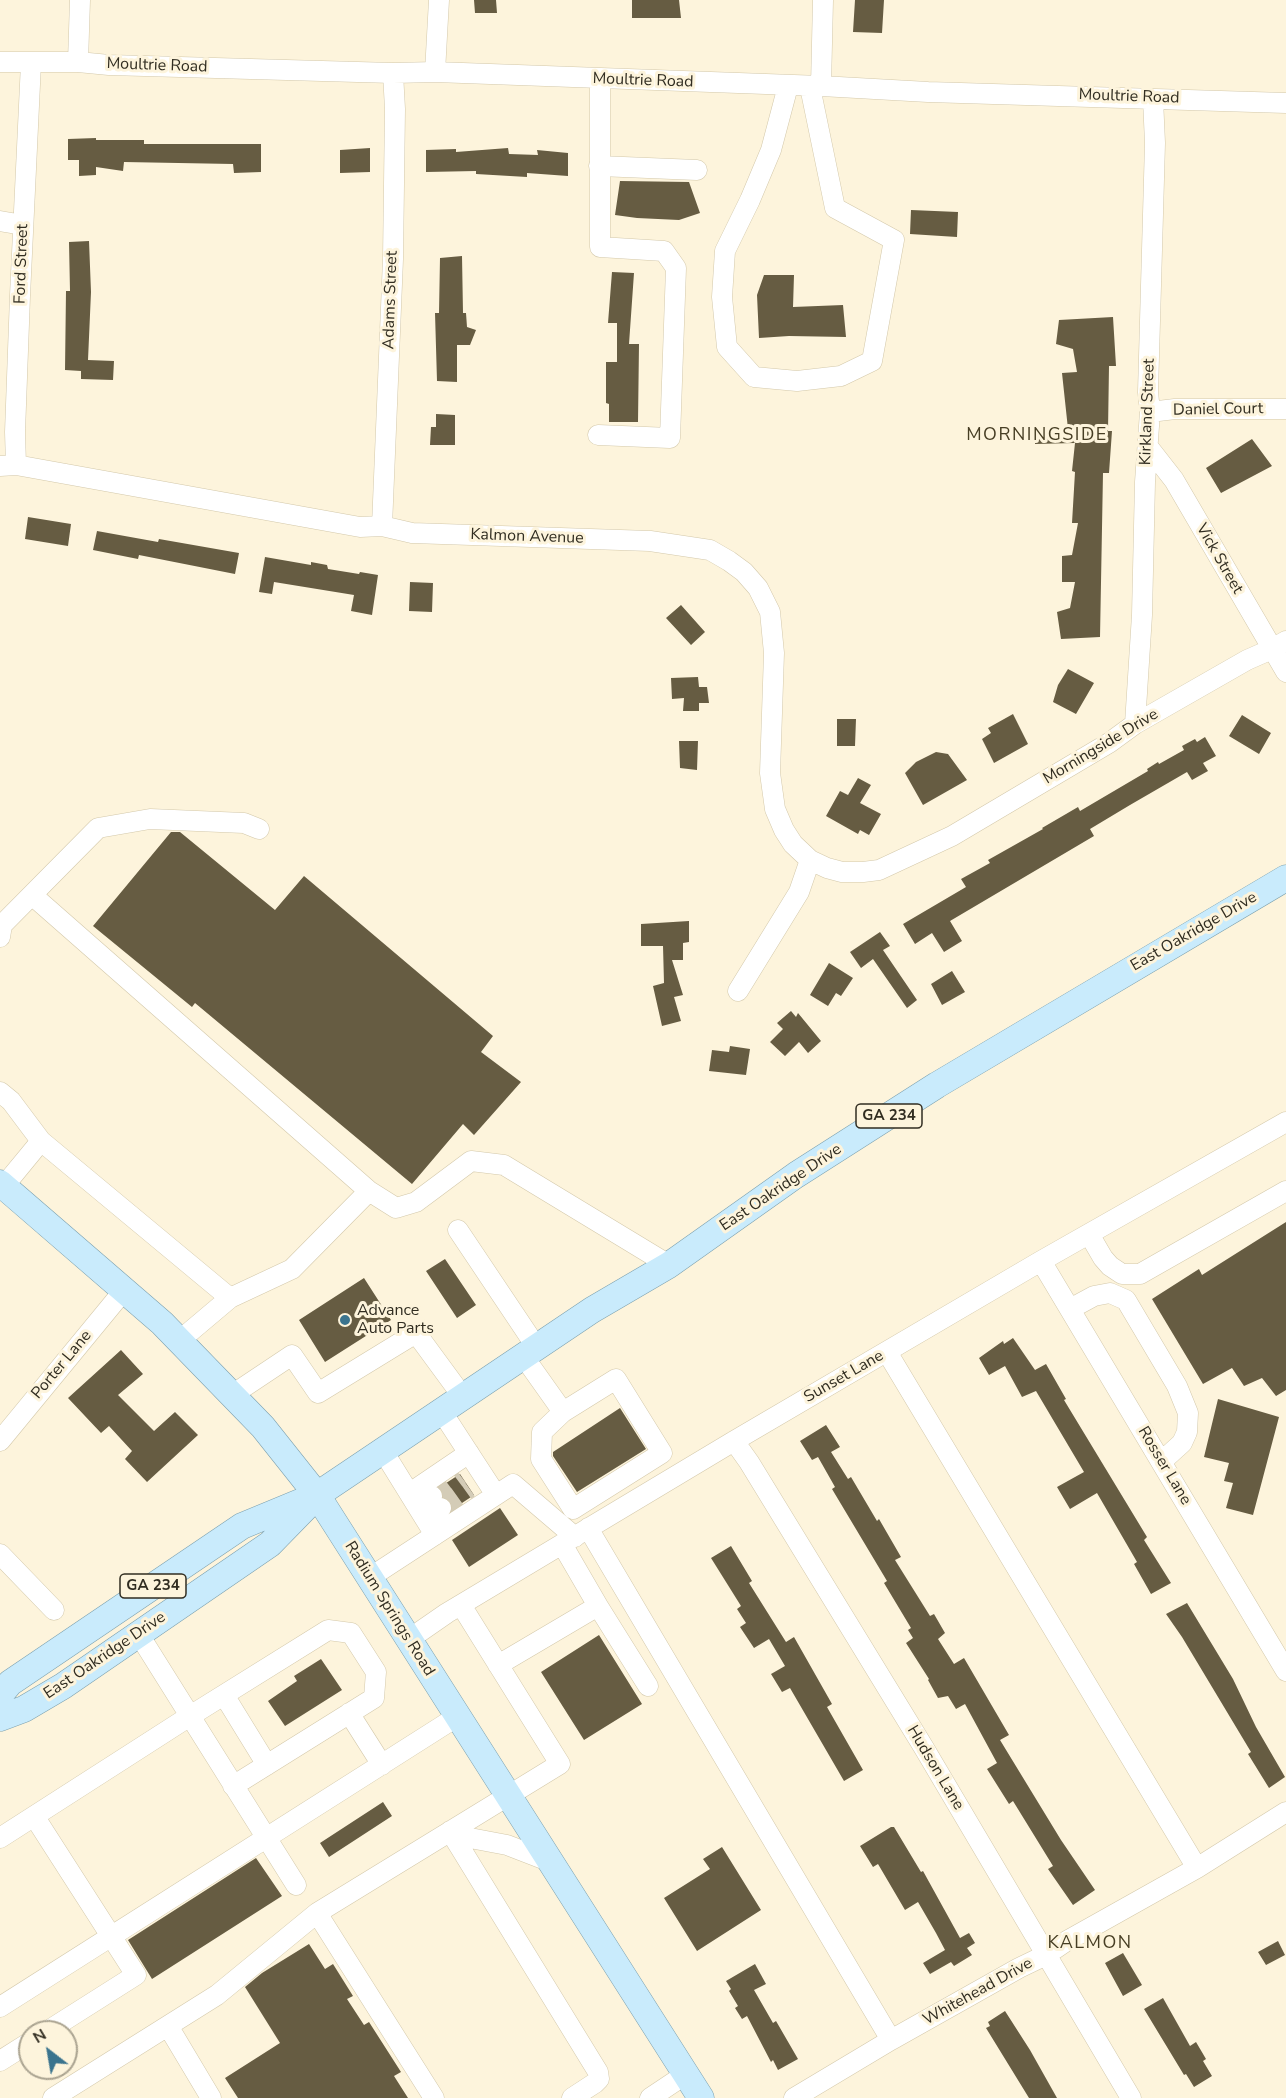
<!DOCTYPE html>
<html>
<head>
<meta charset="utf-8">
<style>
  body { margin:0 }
  #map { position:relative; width:1286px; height:2098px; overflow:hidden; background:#fdf4dc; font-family:"Nunito Sans",sans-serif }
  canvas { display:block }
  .north { position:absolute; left:18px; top:2020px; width:60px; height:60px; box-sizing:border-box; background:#fdf4dc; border:2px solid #aba491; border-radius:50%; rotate:329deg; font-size:16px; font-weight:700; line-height:24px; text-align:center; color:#312d21 }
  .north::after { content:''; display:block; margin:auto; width:21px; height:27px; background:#3b748e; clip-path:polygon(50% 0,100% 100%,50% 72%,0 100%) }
</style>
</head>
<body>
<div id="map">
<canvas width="1286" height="2098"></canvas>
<div class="north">N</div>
</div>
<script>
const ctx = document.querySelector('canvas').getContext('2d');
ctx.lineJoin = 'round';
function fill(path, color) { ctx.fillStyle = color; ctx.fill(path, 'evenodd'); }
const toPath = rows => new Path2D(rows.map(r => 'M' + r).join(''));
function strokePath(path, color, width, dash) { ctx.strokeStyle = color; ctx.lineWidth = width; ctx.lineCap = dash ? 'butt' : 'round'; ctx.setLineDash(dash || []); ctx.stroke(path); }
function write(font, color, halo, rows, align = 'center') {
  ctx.font = font + ' "Nunito Sans",sans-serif'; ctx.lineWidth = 6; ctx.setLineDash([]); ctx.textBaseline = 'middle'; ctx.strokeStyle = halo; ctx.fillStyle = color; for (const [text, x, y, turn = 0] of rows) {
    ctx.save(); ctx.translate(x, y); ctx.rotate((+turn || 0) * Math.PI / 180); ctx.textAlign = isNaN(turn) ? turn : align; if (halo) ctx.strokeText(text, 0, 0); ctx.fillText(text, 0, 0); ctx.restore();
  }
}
fill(toPath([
  [474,0,496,0,497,13,475,13],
  [632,0,679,0,681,18,632,18],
  [855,0,884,0,882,33,853,32],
  [96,138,96,140,144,140,144,144,261,144,261,172,234,173,233,164,124,162,123,171,96,167,96,175,79,176,79,160,68,160,68,139],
  [370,148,370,172,340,173,340,150],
  [508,148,509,154,538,155,537,150,568,153,568,176,527,173,527,177,476,174,476,171,426,172,426,150,456,149,456,152],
  [620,181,689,182,700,213,679,220,637,218,615,215],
  [911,210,958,212,957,237,910,234],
  [89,241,91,292,88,360,114,361,113,380,81,379,81,371,65,370,66,291,70,291,69,242],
  [462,256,463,313,466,313,467,327,476,330,470,345,457,345,457,382,437,381,435,313,439,313,440,258],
  [612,272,634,273,629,344,639,344,638,422,609,422,609,404,606,403,606,362,617,362,617,323,608,323],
  [764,275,794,275,793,307,843,305,846,337,789,336,759,338,757,295],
  [1113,317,1116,366,1109,366,1108,431,1112,431,1109,473,1103,473,1100,637,1061,639,1057,612,1070,608,1075,582,1062,582,1062,556,1072,555,1078,523,1072,523,1075,472,1072,471,1075,443,1035,444,1035,430,1068,429,1062,373,1077,372,1073,349,1056,344,1059,320],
  [436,414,455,415,455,445,430,445,431,427,436,427],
  [1252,439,1272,466,1221,493,1206,468],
  [28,517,71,524,68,546,25,539],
  [97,531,158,542,159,539,239,553,235,574,139,555,138,559,93,550],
  [265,557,311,565,311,562,327,565,328,569,359,574,360,572,378,575,372,615,351,611,354,595,274,582,272,594,259,592],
  [410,582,433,583,432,612,409,611],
  [681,605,705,632,691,645,666,618],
  [1068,669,1094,683,1076,714,1053,702,1058,685],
  [698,677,699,687,707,687,709,703,699,703,699,711,683,711,684,698,672,699,671,678],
  [1013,714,1028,744,994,763,982,739,991,733,988,728],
  [1242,715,1271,733,1259,754,1229,736],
  [837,719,856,719,855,746,837,746],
  [1205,737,1216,756,1203,763,1208,771,1192,780,1187,772,1130,805,1090,829,1094,836,950,921,962,941,944,952,932,933,915,944,903,924,966,887,961,879,990,863,988,860,1043,829,1042,828,1078,807,1080,811,1148,771,1147,769,1158,762,1159,764,1184,750,1182,746,1195,739,1197,742],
  [679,741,698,741,697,770,680,768],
  [936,752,948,754,967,780,923,805,905,773,916,762],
  [858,778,871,785,860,803,881,814,869,835,860,830,858,834,826,816,840,791,848,795],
  [171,832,180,832,275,910,304,876,493,1036,481,1052,521,1082,474,1135,463,1124,412,1184,195,1003,192,1007,93,926],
  [689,921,689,942,683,943,683,960,672,960,683,995,674,997,681,1021,662,1026,653,986,664,983,663,946,641,946,641,924],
  [880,932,890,946,883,950,917,1000,907,1008,873,959,861,968,850,952],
  [829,963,853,978,841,996,836,993,828,1006,810,995],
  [952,971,965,992,942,1005,931,984],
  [791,1011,796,1017,798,1013,821,1041,808,1053,799,1042,785,1056,770,1042,783,1029,777,1023],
  [730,1046,750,1049,746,1075,709,1071,712,1050,729,1052],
  [1286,1222,1286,1390,1276,1396,1262,1378,1244,1386,1232,1368,1203,1384,1152,1299,1199,1269,1202,1275],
  [445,1259,476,1305,457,1318,426,1271],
  [364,1278,391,1320,325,1362,299,1320],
  [1013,1338,1035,1370,1046,1364,1066,1399,1064,1400,1147,1537,1144,1540,1171,1583,1151,1594,1134,1564,1137,1562,1097,1493,1070,1509,1057,1487,1084,1472,1036,1391,1022,1397,1005,1366,989,1375,979,1358,1003,1341,1004,1344],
  [121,1350,143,1374,118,1395,154,1431,175,1412,198,1435,147,1482,125,1459,132,1451,109,1426,101,1433,68,1398],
  [1218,1399,1279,1417,1253,1515,1226,1508,1233,1483,1224,1481,1229,1463,1204,1457],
  [620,1408,646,1449,577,1492,553,1456,553,1452],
  [826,1425,840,1447,831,1452,848,1479,851,1477,877,1521,879,1519,901,1557,895,1560,930,1616,934,1614,945,1633,938,1639,954,1664,964,1658,1009,1735,1000,1740,1061,1840,1095,1890,1073,1905,1048,1869,1053,1866,1013,1801,1009,1804,987,1769,997,1763,965,1704,956,1709,948,1696,938,1698,928,1680,929,1679,906,1643,913,1638,908,1630,911,1628,884,1583,887,1581,832,1489,835,1487,818,1457,812,1460,800,1441],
  [460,1474,474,1495,453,1509,451,1502,444,1497,440,1487],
  [500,1508,518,1535,469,1567,452,1540],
  [731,1546,752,1581,749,1583,786,1642,794,1637,832,1704,827,1707,863,1770,844,1781,790,1688,782,1692,771,1674,785,1666,769,1639,754,1648,740,1627,746,1623,737,1609,741,1606,711,1558],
  [1187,1603,1233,1679,1256,1727,1285,1777,1269,1788,1248,1754,1251,1752,1182,1637,1166,1614],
  [599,1635,642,1704,584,1740,541,1672],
  [321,1659,342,1690,285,1726,268,1701,297,1681,294,1676],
  [383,1802,392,1816,329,1857,320,1843],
  [891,1827,894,1827,921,1872,923,1871,960,1938,969,1933,975,1943,967,1948,972,1955,954,1966,951,1962,930,1974,923,1963,945,1950,936,1933,918,1902,905,1910,878,1864,873,1867,860,1846],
  [722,1847,761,1910,697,1951,664,1898,710,1869,703,1859],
  [256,1858,282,1896,152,1979,128,1940],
  [1278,1941,1285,1955,1266,1965,1258,1952],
  [309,1944,325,1969,333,1964,353,1996,347,1999,364,2025,369,2022,401,2072,394,2076,408,2098,238,2098,225,2078,280,2043,245,1987,262,1973],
  [1123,1953,1142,1985,1123,1996,1105,1963],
  [755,1964,766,1984,754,1990,773,2023,776,2021,798,2059,778,2070,773,2060,771,2062,747,2016,742,2019,735,2008,738,2006,729,1991,731,1989,726,1981],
  [1163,1998,1190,2046,1196,2042,1206,2059,1203,2061,1212,2076,1194,2087,1186,2074,1184,2075,1144,2009],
  [1005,2011,1030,2050,1057,2098,1029,2098,986,2028,990,2026,988,2022]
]), '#665c42');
strokePath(toPath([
  [432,1496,460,1475],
  [441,1508,469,1488]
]), '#d4ccb7', 20, [20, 10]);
const minor = toPath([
  [0,62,78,62,109,65,393,73,435,72,821,86,928,92,1286,103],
  [78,62,80,0],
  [435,72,439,0],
  [788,86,771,150,750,200,725,251,722,297,727,347,754,377,797,381,841,376,872,361,894,240,835,208,810,87],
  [821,86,823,0],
  [599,166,697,170],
  [0,221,23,225],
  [1150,412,1175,409,1286,409],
  [598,435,670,438,676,268,664,251,600,247,600,79],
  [1149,448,1174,480,1286,672],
  [16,465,15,432,20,296,31,63],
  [0,466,16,465,360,527,382,526,412,533,650,541,710,550,729,561,744,572,758,588,770,612,774,653,770,773,775,809,784,830,793,844,810,860,827,868,842,872,863,872,879,870,952,836,1109,743,1135,724,1247,660,1272,649,1286,641],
  [382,526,393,259,395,109,393,73],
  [1135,724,1142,615,1145,482,1150,412,1148,392,1155,143,1153,99],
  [32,895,369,1191],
  [0,937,2,925,98,828,150,819,244,823,259,829],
  [738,991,799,892,810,860],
  [0,1092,11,1101,41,1141,230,1298],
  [4,1186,41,1141],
  [458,1230,537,1348],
  [1089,1234,1103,1258,1110,1266,1122,1274,1140,1274,1286,1191],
  [1041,1261,1286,1671],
  [1070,1309,1094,1296,1110,1293,1126,1300,1177,1386,1188,1413,1187,1432,1182,1443,1161,1462],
  [179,1341,230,1298,292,1269,369,1191,396,1208,416,1202,471,1161,504,1165,669,1265],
  [887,1352,1197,1868],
  [524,1357,563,1412,542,1432,541,1459,573,1509,662,1453,616,1379,563,1412],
  [232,1395,292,1355,318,1393,416,1333,463,1397],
  [442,1412,496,1495],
  [0,1441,125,1289],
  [734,1441,749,1462,924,1748,1131,2098],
  [383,1451,435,1535],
  [410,1493,469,1453],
  [417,1506,432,1496],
  [425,1519,441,1508],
  [588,1528,891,2040],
  [0,1554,54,1610],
  [369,1578,513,1484,575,1537],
  [598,1606,648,1686],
  [138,1633,296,1885],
  [408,1640,447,1613,734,1441,1041,1261,1286,1122],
  [498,1665,598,1606,562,1544],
  [224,1695,267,1765],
  [349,1713,382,1765],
  [34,1816,136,1975,46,2032],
  [455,1829,470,1838,507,1845,551,1862],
  [450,1831,598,2072,599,2079,595,2083,572,2098],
  [0,1838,190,1716,328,1630,351,1633,376,1672,374,1698,233,1786],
  [317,1913,434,2098],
  [0,2007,458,1716],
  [168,2026,211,2098],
  [0,2061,30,2042],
  [53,2098,217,1995,317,1913,560,1764,461,1605],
  [650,2098,686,2074],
  [794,2098,891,2040,1019,1968,1046,1955,1065,1942,1197,1868,1286,1812]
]);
const major = toPath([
  [0,1183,162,1323,263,1427,317,1495,701,2098],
  [0,1695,10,1683,242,1526,317,1495,592,1310,669,1265,796,1175,937,1085,1286,878],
  [0,1718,24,1709,63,1686,270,1544,311,1502]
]);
strokePath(minor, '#d3c8aa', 21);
strokePath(major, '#7ca0ae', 27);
strokePath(minor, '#fff', 20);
strokePath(major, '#c9ebfc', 26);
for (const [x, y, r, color] of [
  [345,1320,6,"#3b748e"]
]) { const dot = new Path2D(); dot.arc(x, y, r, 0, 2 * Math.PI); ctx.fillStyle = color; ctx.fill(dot); strokePath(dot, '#fdf4dc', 2); }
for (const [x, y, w] of [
  [889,1116,66],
  [153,1586,66]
]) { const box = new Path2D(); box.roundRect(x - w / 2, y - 12, w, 24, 4.5); ctx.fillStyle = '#fdf4dc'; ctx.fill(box); strokePath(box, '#312d21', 1.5); }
write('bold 15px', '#312d21', null, [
  ["GA 234",889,1116],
  ["GA 234",153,1586]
]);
write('16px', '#312d21', '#fdf4dc', [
  ["Moultrie Road",157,66,2],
  ["Moultrie Road",643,81,2],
  ["Moultrie Road",1129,97,2],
  ["Ford Street",22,264,-88],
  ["Adams Street",391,300,-88],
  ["Daniel Court",1218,410,-1],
  ["Kirkland Street",1148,412,-88],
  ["Kalmon Avenue",527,537,2],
  ["Vick Street",1219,559,60],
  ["Morningside Drive",1101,747,-31],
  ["East Oakridge Drive",1194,932,-30],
  ["East Oakridge Drive",781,1188,-34],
  ["Porter Lane",62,1365,-50],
  ["Sunset Lane",844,1377,-30],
  ["Rosser Lane",1164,1466,59],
  ["Radium Springs Road",389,1609,58],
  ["East Oakridge Drive",105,1656,-34],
  ["Hudson Lane",935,1768,59],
  ["Whitehead Drive",978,1992,-29]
]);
write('16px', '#312d21', '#fdf4dc', [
  ["Advance",357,1311],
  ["Auto Parts",357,1329]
], 'left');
ctx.letterSpacing = '1.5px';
write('18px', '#473e24', '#fdf4dc', [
  ["MORNINGSIDE",1037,436],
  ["KALMON",1090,1944]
]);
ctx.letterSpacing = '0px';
</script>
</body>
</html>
